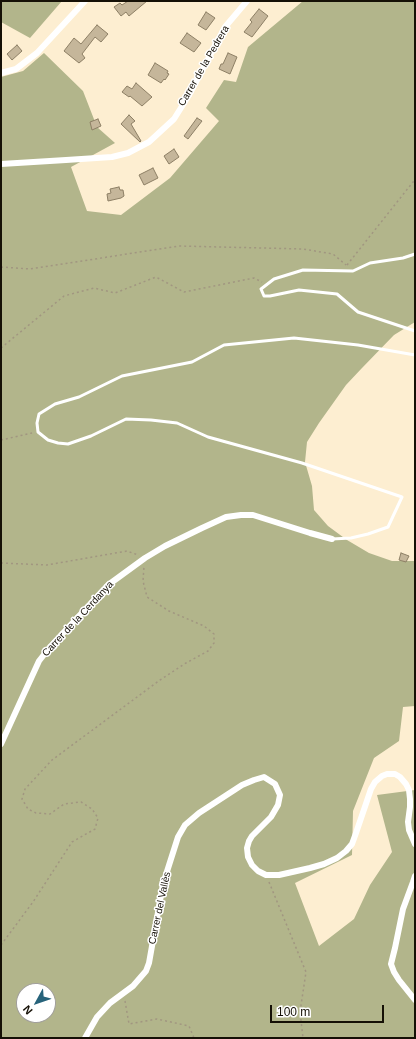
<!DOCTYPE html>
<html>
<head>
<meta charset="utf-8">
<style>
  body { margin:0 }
  #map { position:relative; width:416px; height:1039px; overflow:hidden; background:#fdeed1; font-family:Arial,sans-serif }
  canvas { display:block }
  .frame { position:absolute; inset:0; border:2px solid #151006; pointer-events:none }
  .north { position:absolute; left:16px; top:983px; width:40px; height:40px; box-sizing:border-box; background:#fff; border:1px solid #a19f9b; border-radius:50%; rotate:230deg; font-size:11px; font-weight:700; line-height:16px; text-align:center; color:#151006 }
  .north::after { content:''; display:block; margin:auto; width:14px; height:18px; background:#27637b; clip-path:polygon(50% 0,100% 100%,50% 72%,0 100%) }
  .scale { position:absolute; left:270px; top:1005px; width:114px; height:18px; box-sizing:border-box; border:2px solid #151006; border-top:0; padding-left:5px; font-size:12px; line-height:14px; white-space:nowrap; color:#151006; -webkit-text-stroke:3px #fff; paint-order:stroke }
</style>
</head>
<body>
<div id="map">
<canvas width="416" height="1039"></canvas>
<div class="frame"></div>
<div class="north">N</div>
<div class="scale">100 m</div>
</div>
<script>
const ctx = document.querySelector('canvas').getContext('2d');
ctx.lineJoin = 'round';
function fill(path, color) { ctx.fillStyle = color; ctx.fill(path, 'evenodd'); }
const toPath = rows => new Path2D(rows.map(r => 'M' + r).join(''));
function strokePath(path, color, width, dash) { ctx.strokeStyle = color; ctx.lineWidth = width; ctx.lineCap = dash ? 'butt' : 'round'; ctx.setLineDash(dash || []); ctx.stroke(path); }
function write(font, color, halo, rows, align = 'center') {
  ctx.font = font + ' Arial,sans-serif'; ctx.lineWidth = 3; ctx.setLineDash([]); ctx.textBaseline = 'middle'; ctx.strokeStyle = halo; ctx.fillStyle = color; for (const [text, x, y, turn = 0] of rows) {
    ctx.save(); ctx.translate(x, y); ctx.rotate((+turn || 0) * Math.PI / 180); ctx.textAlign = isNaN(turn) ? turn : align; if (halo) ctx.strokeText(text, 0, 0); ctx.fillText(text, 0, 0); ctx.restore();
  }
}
fill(toPath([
  [1,1,62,1,30,38,1,22],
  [303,1,415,1,415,322,394,335,362,368,346,385,319,423,307,442,305,462,312,486,314,510,328,526,347,540,369,553,392,561,415,561,415,706,403,707,399,741,374,758,353,811,352,855,295,883,319,946,354,919,370,885,392,852,377,795,415,790,415,1038,1,1038,1,77,23,71,44,53,83,91,97,127,115,143,71,167,87,211,121,215,170,178,219,121,206,108,224,80,236,82,248,47],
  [24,991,48,991,48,1015,24,1015]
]), '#b2b58b');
const building = toPath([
  [128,1,147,1,129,16,126,12,121,16,114,7,120,3,122,5,128,1],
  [259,9,268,16,252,37,244,32,252,22,250,20,259,9],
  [206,12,215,18,206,30,198,25,206,12],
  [97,25,108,34,101,42,95,37,82,54,85,58,79,63,64,51,74,38,81,44,97,25],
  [187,33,201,43,194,52,180,43,187,33],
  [17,45,22,51,12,60,7,54,17,45],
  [228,53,237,57,230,74,219,69,221,64,223,64,228,53],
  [155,63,168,71,167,73,169,74,165,80,164,79,161,83,148,75,155,63],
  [136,83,152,97,142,106,130,96,129,97,122,92,127,86,132,89,136,83],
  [129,115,135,121,131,124,141,141,140,142,121,124,129,115],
  [197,118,202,121,188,139,184,136,197,118],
  [98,119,101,126,92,130,90,122,98,119],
  [174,149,179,157,169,164,164,156,174,149],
  [153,168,158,178,144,185,139,175,153,168],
  [119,187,120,190,123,190,124,196,121,198,108,201,107,194,111,193,110,189,119,187],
  [401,553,409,556,406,562,399,560,401,553]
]);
fill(building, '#c5b69a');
strokePath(building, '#8d7f65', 1);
strokePath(toPath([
  [347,265,413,182,415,181],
  [1,267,30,269,179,246,303,249,333,254,346,265],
  [1,348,64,296,94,288,115,293,156,277,184,292,254,278,262,282],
  [1,440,32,433],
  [1,563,47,565,127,551,138,555],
  [269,882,306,972,300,1012,303,1038],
  [1,945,33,902,72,842,95,829,98,818,92,809,81,802,64,804,50,814,36,813,28,809,22,799,25,789,52,760,160,680,186,663,208,651,214,643,214,634,204,626,169,611,147,597,143,581,144,566],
  [125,1001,129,1024,157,1019,189,1026,194,1038]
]), '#a19680', 1.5, [2, 3]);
strokePath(toPath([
  [415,254,403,258,370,263,353,271,303,270,274,279,261,289,264,296,270,296,299,290,337,294,358,312,415,331],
  [332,539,351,538,368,534,388,527,402,497,302,463,208,437,177,423,151,420,126,419,91,436,68,444,58,443,48,440,38,432,37,423,39,414,55,404,79,397,122,376,192,362,224,345,294,338,358,345,415,355]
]), '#fff', 3);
strokePath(toPath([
  [1,73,16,69,37,53,85,1],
  [1,164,66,160,112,157,128,153,149,142,174,119,189,95,225,27,247,1],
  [1,744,39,661,50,647,108,585,145,558,165,546,202,528,226,517,241,515,253,515,310,533,332,539],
  [415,876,413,882,403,909,395,948,391,964,394,972,399,980,415,1000],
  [85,1038,97,1017,110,1003,133,986,146,971,149,963,163,884,178,837,185,825,199,813,242,785,254,780,264,777,275,784,280,795,278,805,271,817,252,836,249,841,247,848,248,857,252,865,258,871,266,875,279,875,310,868,324,864,337,858,346,851,352,844,356,833,371,789,375,782,382,776,387,774,395,774,400,777,406,784,409,790,410,799,410,807,408,822,409,830,415,844]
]), '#fff', 6);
write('10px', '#151006', '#fff', [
  ["Carrer de la Pedrera",204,66,-60],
  ["Carrer de la Cerdanya",78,619,-47],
  ["Carrer del Vallès",160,908,-78]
]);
</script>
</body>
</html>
